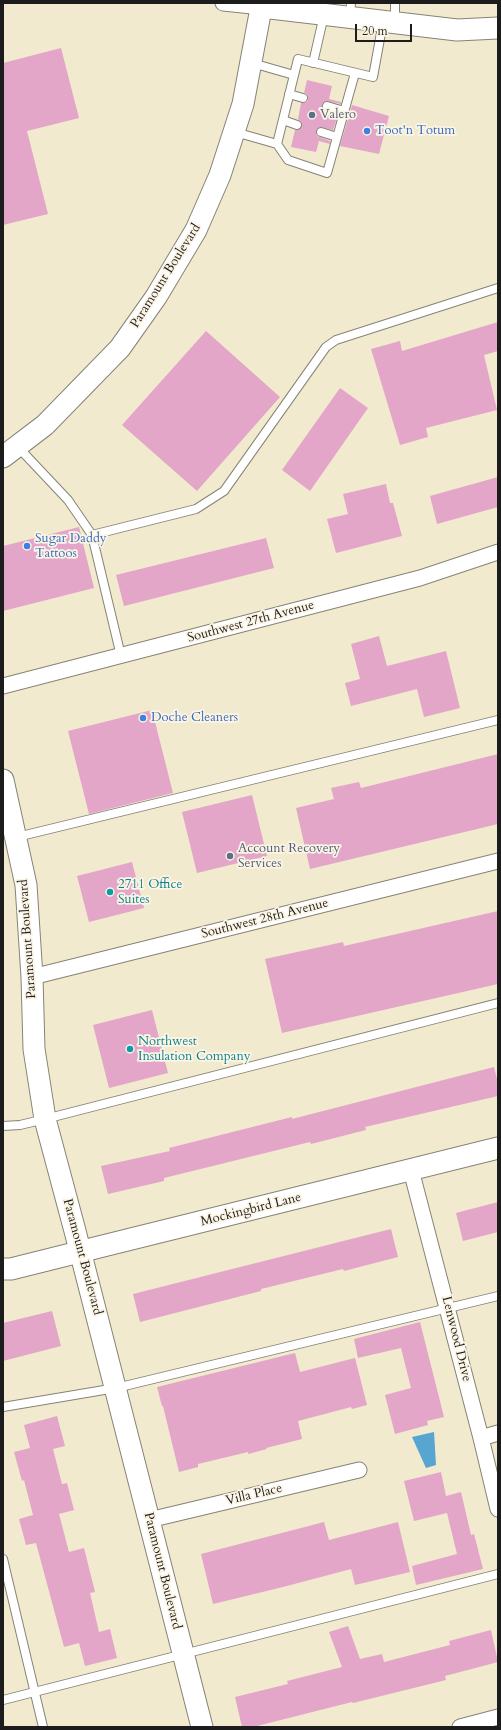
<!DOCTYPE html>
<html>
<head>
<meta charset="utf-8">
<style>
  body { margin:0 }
  #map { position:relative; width:501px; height:1730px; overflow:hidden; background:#f1eacf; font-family:Cardo,serif }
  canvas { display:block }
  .frame { position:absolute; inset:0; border:4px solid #1c1c1c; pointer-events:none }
  .scale { position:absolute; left:355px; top:24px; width:57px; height:18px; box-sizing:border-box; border:2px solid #1c1c1c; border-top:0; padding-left:5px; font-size:12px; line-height:14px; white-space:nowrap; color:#1c1c1c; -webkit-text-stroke:3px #fcf5e5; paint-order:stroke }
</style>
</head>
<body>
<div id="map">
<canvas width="501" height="1730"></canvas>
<div class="frame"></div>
<div class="scale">20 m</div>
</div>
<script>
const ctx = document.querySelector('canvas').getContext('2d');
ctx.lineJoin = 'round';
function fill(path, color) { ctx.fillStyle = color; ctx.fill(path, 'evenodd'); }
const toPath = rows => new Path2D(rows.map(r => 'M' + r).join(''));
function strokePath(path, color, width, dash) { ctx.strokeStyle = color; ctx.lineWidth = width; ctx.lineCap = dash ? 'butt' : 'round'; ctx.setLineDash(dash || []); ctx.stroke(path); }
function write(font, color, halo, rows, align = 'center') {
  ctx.font = font + ' Cardo,serif'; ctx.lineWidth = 3.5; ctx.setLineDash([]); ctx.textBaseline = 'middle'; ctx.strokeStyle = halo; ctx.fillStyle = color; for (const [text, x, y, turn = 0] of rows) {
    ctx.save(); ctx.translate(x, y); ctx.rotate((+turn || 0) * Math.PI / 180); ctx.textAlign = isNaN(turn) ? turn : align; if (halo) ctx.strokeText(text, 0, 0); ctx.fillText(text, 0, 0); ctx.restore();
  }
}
fill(toPath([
  [434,1432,436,1465,426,1468,412,1437]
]), '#59a5d1');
fill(toPath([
  [61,48,79,118,27,131,48,214,3,225,3,63],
  [307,80,332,86,329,99,341,102,341,104,326,101,322,104,323,110,338,115,333,130,320,127,316,130,317,136,330,141,330,144,319,141,316,152,291,147,295,130,300,129,302,126,301,122,298,119,301,103,307,102,308,99,307,94,304,93],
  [352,105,389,116,379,154,340,146],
  [498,322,498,351,484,355,497,410,426,428,428,437,400,445,371,349,400,341,402,351],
  [206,331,280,397,197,491,122,425],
  [340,388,368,408,310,491,282,470],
  [498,477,498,507,437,524,430,496],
  [386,484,390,503,393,503,402,536,336,553,327,519,348,514,343,494],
  [79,527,94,588,3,611,3,546],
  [266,538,274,568,124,606,116,575],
  [379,636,387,666,446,651,460,708,424,717,417,689,351,706,345,683,360,679,351,644],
  [152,710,173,793,89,814,68,731],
  [498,754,498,824,310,869,296,808,334,799,331,788,359,782,361,788],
  [252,795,267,856,197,873,182,812],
  [132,862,144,908,89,922,77,876],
  [498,911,498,984,282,1033,265,959,343,942,344,946],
  [152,1010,168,1073,109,1088,93,1025],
  [494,1067,498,1083,498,1096,365,1127,366,1130,311,1144,310,1142,164,1178,164,1181,108,1194,101,1166,170,1151,169,1148,292,1117,292,1119],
  [498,1202,498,1232,463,1241,456,1213],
  [391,1229,398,1257,344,1271,343,1269,261,1289,261,1291,140,1322,133,1294],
  [52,1311,61,1346,3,1361,3,1323],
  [420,1322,444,1417,427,1421,428,1425,395,1434,385,1395,411,1388,401,1348,358,1358,354,1339],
  [295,1353,300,1372,355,1358,367,1405,352,1409,351,1407,298,1421,302,1439,266,1448,267,1449,248,1454,248,1452,198,1464,198,1467,179,1472,163,1406,162,1406,157,1387],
  [57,1416,65,1446,53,1449,62,1484,67,1483,74,1510,59,1514,69,1552,84,1548,95,1592,90,1593,99,1632,110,1629,117,1658,85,1666,79,1643,64,1647,36,1543,26,1545,19,1519,33,1515,24,1480,22,1481,14,1452,30,1448,24,1425],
  [441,1472,446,1496,461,1492,471,1535,474,1534,483,1569,416,1585,412,1566,457,1554,447,1513,414,1521,404,1481],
  [324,1522,329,1540,398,1522,410,1572,355,1585,351,1569,283,1587,213,1604,201,1554],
  [348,1626,360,1659,382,1654,384,1662,450,1645,449,1641,491,1630,498,1662,445,1676,446,1680,353,1703,352,1702,253,1727,242,1727,235,1697,288,1684,287,1681,342,1667,329,1632]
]), '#e3a6c8');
const lane = toPath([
  [350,16,351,3],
  [395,22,395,3],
  [252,63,294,75],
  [313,63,324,15],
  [289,94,303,98],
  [327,106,344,111],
  [283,120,297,125],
  [235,132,277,144,298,59,373,77,383,22],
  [321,132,337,137],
  [277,144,288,160,327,173,355,73],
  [18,447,68,500,92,535,121,656],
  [92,535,196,509,224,491,326,347,336,340,498,288],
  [17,837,498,720],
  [3,1126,20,1125,45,1119,498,1003],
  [3,1407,116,1388,498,1296],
  [3,1559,43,1727],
  [3,1700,498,1574]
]);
const street = toPath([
  [223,3,262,7],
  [3,686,420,578,498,552],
  [32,977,498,861],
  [411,1170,481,1438,498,1509],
  [481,1438,498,1433],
  [149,1520,359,1470],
  [460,1727,498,1717]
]);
const secondary = toPath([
  [262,7,457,30,498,28],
  [3,457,45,425,120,348,156,297,196,230,220,175,243,104,262,3],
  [3,780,26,885,32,977,34,1049,45,1119,75,1231,202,1727],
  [3,1269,11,1269,107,1245,498,1148]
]);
strokePath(lane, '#868376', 10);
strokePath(street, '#868376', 17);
strokePath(secondary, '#868376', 23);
strokePath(lane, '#fff', 8);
strokePath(street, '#fff', 15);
strokePath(secondary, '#fff', 21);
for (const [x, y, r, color] of [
  [312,115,4,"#5c6f8a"],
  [367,131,4,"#3f7fe0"],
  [27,546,4,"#3f7fe0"],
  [143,718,4,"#3f7fe0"],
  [230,856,4,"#5c6f8a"],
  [110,892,4,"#0f9aa8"],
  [130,1049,4,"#0f9aa8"]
]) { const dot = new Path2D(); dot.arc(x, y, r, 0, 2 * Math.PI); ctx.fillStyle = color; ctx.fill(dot); strokePath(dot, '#fcf5e5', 1.5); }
write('13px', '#4e5e75', '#fcf5e5', [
  ["Valero",320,115],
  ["Account Recovery",238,849],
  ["Services",238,864]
], 'left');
write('13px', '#366cbe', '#fcf5e5', [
  ["Toot'n Totum",375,131],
  ["Sugar Daddy",35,539],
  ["Tattoos",35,554],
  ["Doche Cleaners",151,718]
], 'left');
write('13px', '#1c1c1c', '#fcf5e5', [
  ["Paramount Boulevard",166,276,-58],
  ["Southwest 27th Avenue",251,622,-15],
  ["Southwest 28th Avenue",265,919,-14],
  ["Paramount Boulevard",28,939,-94],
  ["Mockingbird Lane",251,1210,-14],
  ["Paramount Boulevard",82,1257,75],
  ["Lenwood Drive",456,1339,76],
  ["Villa Place",254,1495,-13],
  ["Paramount Boulevard",162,1571,76]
]);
write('13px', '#0d838f', '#fcf5e5', [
  ["2711 Office",118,885],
  ["Suites",118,900],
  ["Northwest",138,1042],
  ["Insulation Company",138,1057]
], 'left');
</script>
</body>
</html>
